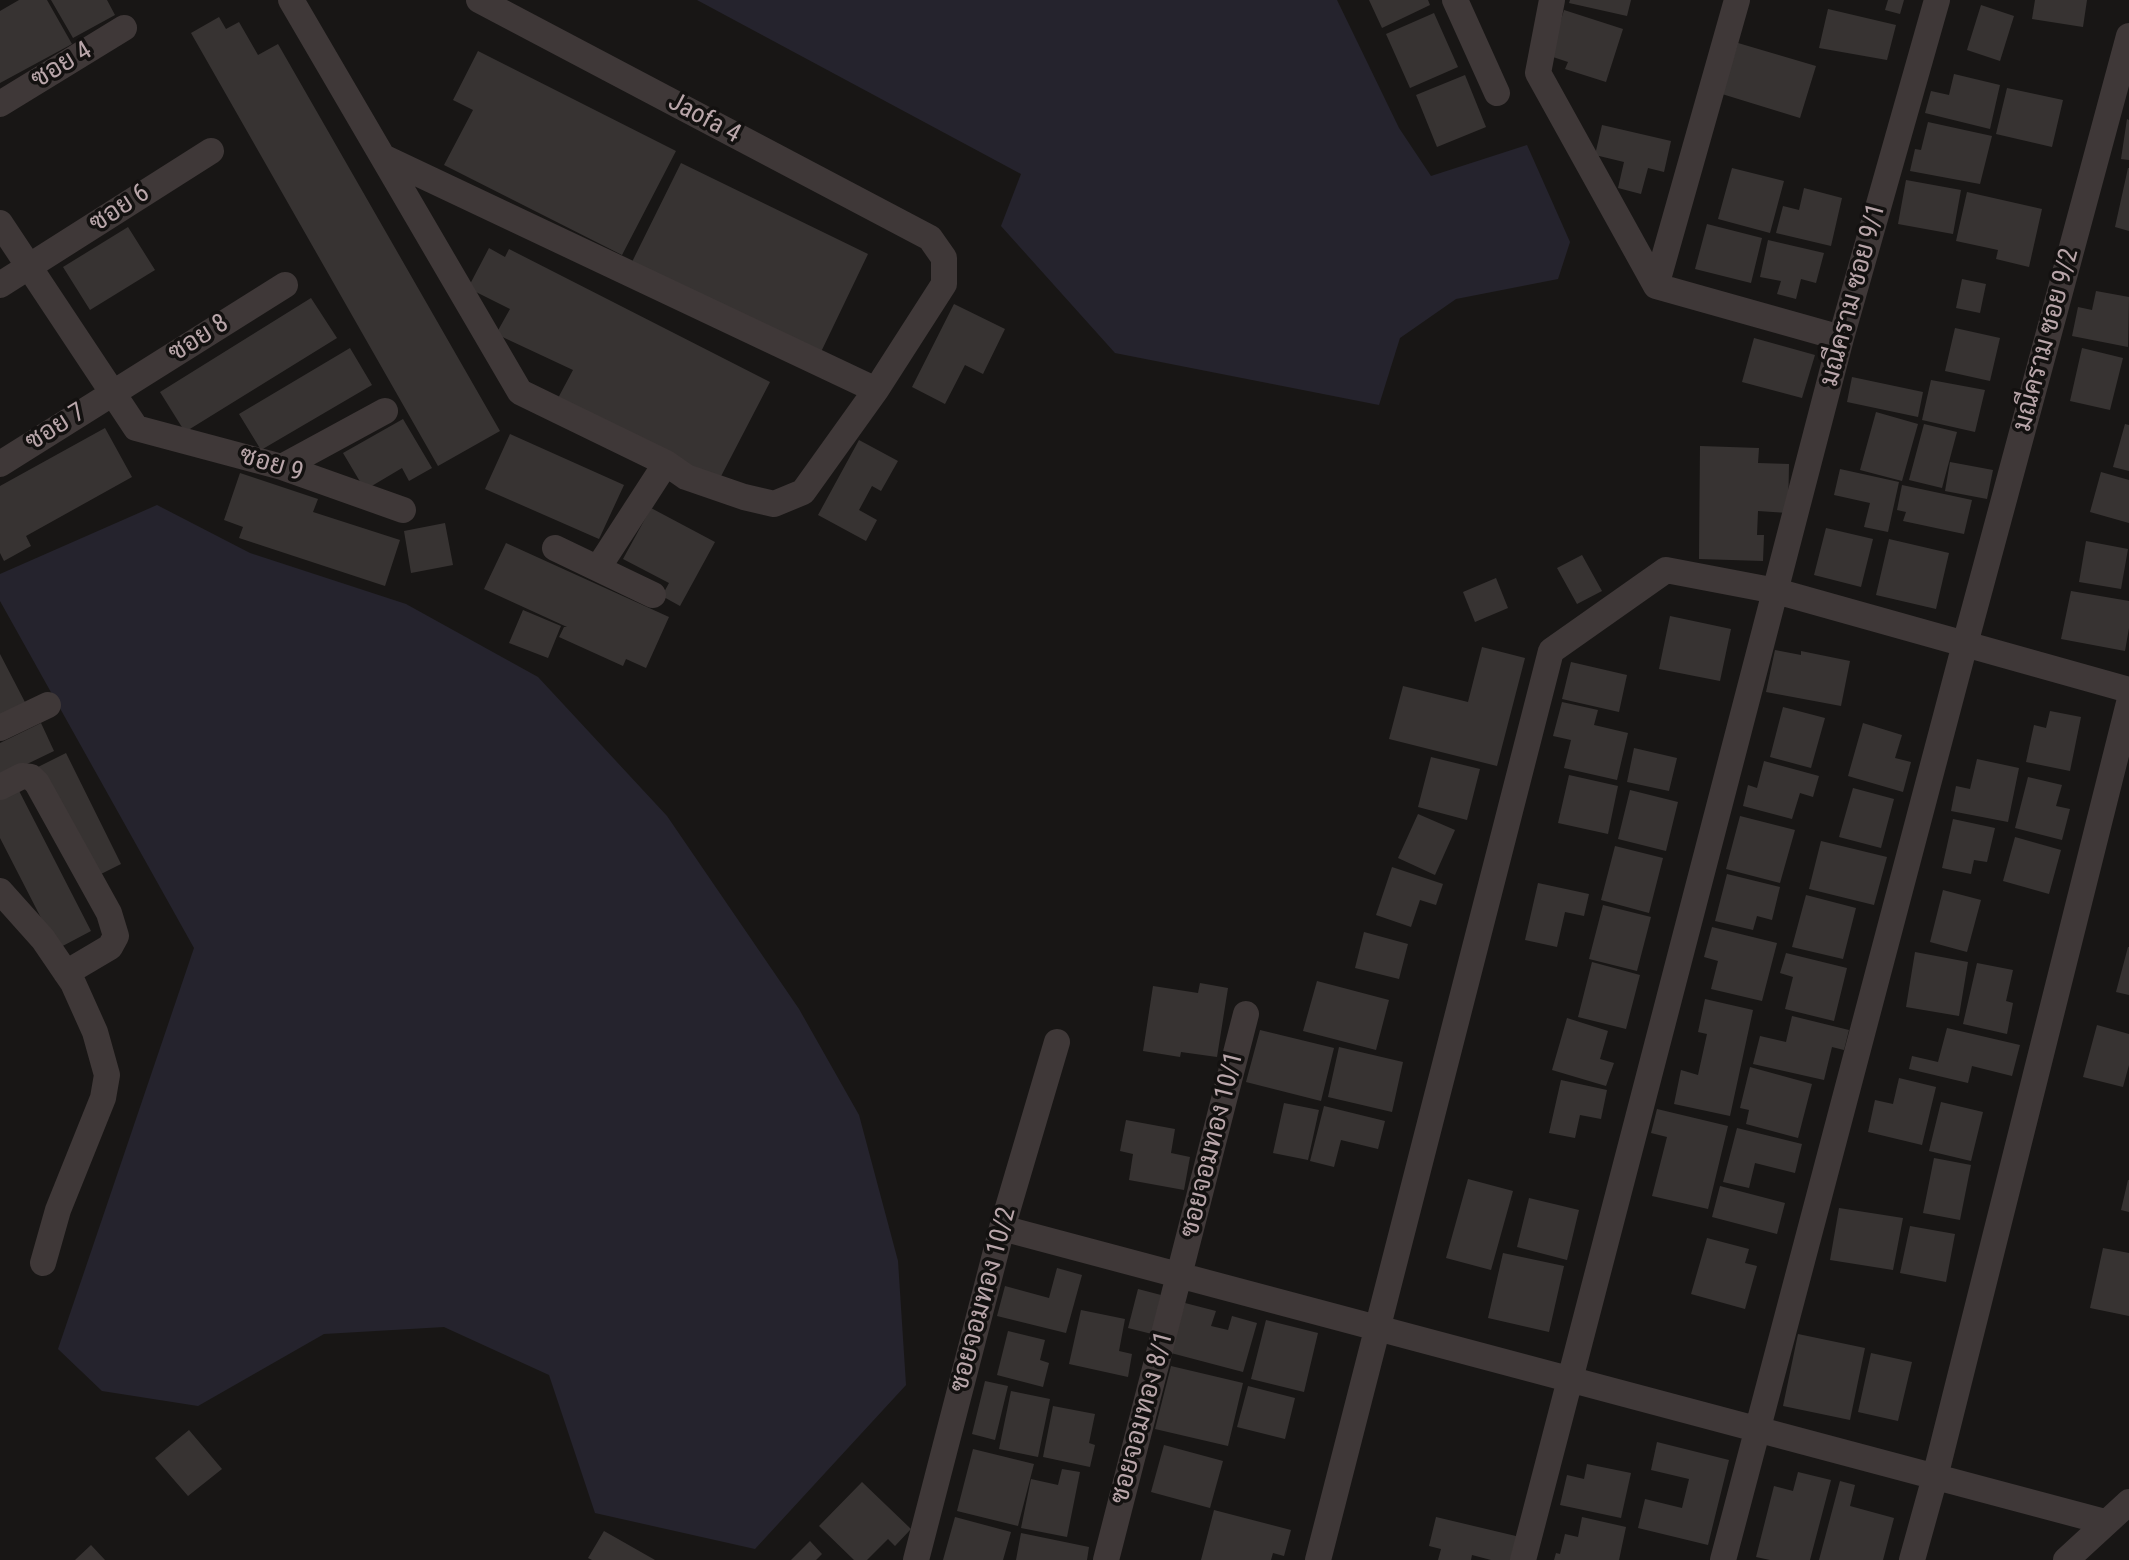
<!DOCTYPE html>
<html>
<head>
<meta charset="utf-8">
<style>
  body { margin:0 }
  canvas { display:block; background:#181615 }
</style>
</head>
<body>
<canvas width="2129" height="1560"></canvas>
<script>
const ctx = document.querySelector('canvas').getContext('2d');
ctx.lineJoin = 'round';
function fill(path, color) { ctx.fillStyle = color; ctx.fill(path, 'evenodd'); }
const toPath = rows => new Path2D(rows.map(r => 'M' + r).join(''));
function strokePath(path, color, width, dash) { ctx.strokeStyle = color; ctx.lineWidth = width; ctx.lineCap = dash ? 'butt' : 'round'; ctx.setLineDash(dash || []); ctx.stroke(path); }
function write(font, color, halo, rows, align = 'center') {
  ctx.font = font + ' "Roboto Condensed",Sarabun,sans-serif'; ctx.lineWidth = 7; ctx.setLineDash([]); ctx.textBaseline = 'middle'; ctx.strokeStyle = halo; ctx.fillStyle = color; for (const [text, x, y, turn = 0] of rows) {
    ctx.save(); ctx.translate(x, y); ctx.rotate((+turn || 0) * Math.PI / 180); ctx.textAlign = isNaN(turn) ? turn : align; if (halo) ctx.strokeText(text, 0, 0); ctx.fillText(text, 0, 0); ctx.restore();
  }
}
fill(toPath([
  [697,0,1337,0,1399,128,1431,176,1527,145,1570,242,1558,279,1456,299,1400,338,1379,405,1115,353,1001,226,1021,174],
  [157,505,250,553,406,604,538,677,667,816,799,1009,859,1115,898,1261,906,1385,755,1549,595,1513,549,1375,444,1327,324,1334,198,1406,102,1391,58,1349,194,948,0,601,0,574]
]), '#25232d');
fill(toPath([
  [19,0,47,0,72,44,0,83,0,11],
  [51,0,107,0,115,15,73,38],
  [1369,0,1428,0,1430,5,1382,28],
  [1570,0,1631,0,1627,16,1569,3],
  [1888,0,1904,0,1900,14,1885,10],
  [2035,0,2087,0,2083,27,2032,19],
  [1981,5,2014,16,2000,61,1967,50],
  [1828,9,1896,25,1887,60,1819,48],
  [1564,10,1623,29,1606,82,1565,69,1568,62,1550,56],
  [1434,13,1458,67,1410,88,1386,34],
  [219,17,226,29,239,22,258,55,278,44,500,431,438,466,191,33],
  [1738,43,1816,66,1800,118,1722,94],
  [478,51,676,151,622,255,444,165,473,110,453,100],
  [1954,74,2000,85,1990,129,1925,113,1931,91,1949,95],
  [1465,75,1486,127,1437,147,1416,95],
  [2007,88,2063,100,2052,147,1996,134],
  [2127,119,2129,120,2129,160,2121,159],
  [1928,122,1992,136,1980,184,1910,171,1915,149,1921,150],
  [1602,125,1671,141,1664,172,1648,168,1641,194,1618,188,1624,162,1595,155],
  [681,163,868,254,820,354,632,262],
  [1732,168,1784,181,1770,233,1718,219],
  [2128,168,2129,168,2129,231,2115,227],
  [1906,180,1961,190,1953,234,1898,224],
  [1804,188,1842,198,1831,246,1776,233,1783,206,1799,210],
  [1967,192,2042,209,2029,267,1996,259,1998,250,1956,241],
  [1707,224,1762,238,1751,283,1695,269],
  [128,227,155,270,90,310,63,267],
  [1768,240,1824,253,1816,283,1801,279,1796,299,1777,294,1781,281,1760,277],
  [489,248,505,257,509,249,770,382,718,482,557,400,573,370,496,334,510,309,468,288],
  [1962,279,1986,284,1980,313,1956,308],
  [2096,291,2129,297,2128,347,2072,336,2078,307,2092,310],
  [311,298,337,338,185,432,160,392],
  [954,304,1005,329,983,374,965,365,945,404,912,387],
  [1955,328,2000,338,1990,381,1945,371],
  [1754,338,1815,355,1802,398,1742,382],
  [350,348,372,385,261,450,239,414],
  [2082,348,2123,358,2110,410,2070,401],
  [1852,377,1923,392,1918,417,1847,402],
  [1931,380,1985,390,1975,432,1922,420],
  [1876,412,1918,424,1902,481,1860,470],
  [403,419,432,468,409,481,402,468,365,490,343,453],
  [1924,424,1957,432,1942,488,1909,480],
  [2125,424,2129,425,2129,471,2113,467],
  [105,428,132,477,26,536,31,546,4,561,0,553,0,486],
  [510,434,624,485,599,539,485,489],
  [859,440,898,461,881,491,872,486,859,510,877,520,866,541,818,515],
  [1700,446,1759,448,1758,463,1789,464,1788,513,1758,511,1757,535,1764,535,1763,561,1699,559],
  [1950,462,1993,470,1987,499,1945,491],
  [1840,469,1899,482,1888,532,1864,527,1870,503,1834,495],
  [2101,472,2129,480,2129,523,2090,512],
  [240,473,318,499,313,512,400,540,385,586,239,538,243,527,224,520],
  [1902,485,1972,500,1964,534,1903,521,1906,512,1897,510],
  [651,508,715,542,680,606,662,596,669,583,623,559],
  [445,523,453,565,411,573,404,531],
  [1826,528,1873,539,1861,587,1814,575],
  [1889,539,1949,553,1936,609,1876,595],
  [2086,541,2128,549,2121,589,2079,582],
  [506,543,669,617,646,668,626,659,623,666,559,637,564,627,567,627,484,589],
  [1582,555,1602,591,1577,604,1557,568],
  [1496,578,1508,608,1475,622,1463,592],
  [2071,591,2129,601,2129,628,2125,651,2061,639],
  [523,610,561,626,548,658,509,643],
  [1670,616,1731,629,1720,681,1659,669],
  [1482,647,1525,658,1497,766,1389,739,1403,686,1468,702],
  [1775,650,1801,655,1801,651,1850,661,1841,706,1766,692],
  [0,654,27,706,0,720],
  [1571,662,1627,675,1619,712,1562,699],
  [1562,702,1598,710,1594,725,1628,733,1617,780,1564,768,1571,740,1553,736],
  [1783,707,1825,718,1811,768,1770,757],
  [2050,711,2081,717,2070,771,2026,762,2034,725,2046,728],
  [41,723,54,751,0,777,0,743],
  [1863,723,1902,735,1895,758,1911,762,1903,792,1848,776],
  [1634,748,1677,758,1669,791,1627,782],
  [66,753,121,864,93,878,38,767],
  [1431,757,1480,769,1467,820,1418,807],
  [1977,759,2019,768,2008,822,1951,811,1956,786,1970,789],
  [1764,761,1819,776,1813,797,1800,793,1792,819,1743,806,1748,785,1757,788],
  [1569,775,1618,786,1608,834,1558,823],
  [2028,777,2062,785,2056,806,2070,809,2062,840,2015,828],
  [16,785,91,931,57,949,0,838,0,793],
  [1853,788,1894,799,1881,848,1839,837],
  [1630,790,1678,802,1666,851,1618,839],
  [1418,814,1455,830,1435,875,1398,858],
  [1740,816,1795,830,1780,883,1726,869],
  [1953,819,1995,828,1987,862,1974,860,1971,874,1942,868],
  [2015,837,2061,850,2049,894,2003,881],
  [1821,841,1887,857,1874,905,1809,889],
  [1615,846,1663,858,1649,913,1601,900],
  [1392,867,1443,884,1436,905,1420,900,1411,927,1376,915],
  [1727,874,1780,887,1772,920,1757,916,1753,930,1715,921],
  [1538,883,1589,894,1584,916,1565,912,1557,947,1525,940],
  [1943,890,1981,900,1967,952,1930,942],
  [1806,895,1856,908,1843,959,1792,947],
  [1603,905,1651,917,1637,971,1589,959],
  [1712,927,1777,943,1762,1001,1711,989,1718,961,1704,957],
  [1364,932,1408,944,1399,979,1355,968],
  [2128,947,2129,947,2129,995,2116,992],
  [1915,952,1968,962,1959,1016,1906,1007],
  [1786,953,1847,968,1834,1021,1785,1009,1793,977,1780,973],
  [1592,962,1640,975,1626,1029,1578,1017],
  [1977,963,2013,970,2006,1001,2013,1003,2007,1034,1963,1024],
  [1317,981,1389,1000,1376,1050,1303,1031],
  [1200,983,1228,988,1217,1057,1181,1052,1180,1057,1143,1051,1153,986,1198,993],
  [1705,999,1753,1010,1730,1116,1674,1104,1681,1070,1698,1075,1707,1034,1698,1032],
  [1792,1016,1849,1030,1844,1050,1832,1047,1824,1080,1753,1064,1760,1036,1786,1042],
  [1567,1018,1608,1031,1600,1059,1614,1063,1606,1086,1552,1070],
  [2097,1025,2129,1034,2129,1065,2123,1087,2083,1077],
  [1947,1028,2020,1045,2012,1076,1972,1066,1968,1083,1909,1069,1912,1056,1938,1062],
  [1260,1030,1334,1048,1321,1101,1246,1082],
  [1339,1047,1403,1062,1392,1112,1328,1097],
  [1750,1067,1812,1084,1798,1138,1746,1124,1749,1110,1740,1108],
  [1899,1078,1936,1087,1922,1145,1868,1132,1875,1100,1893,1104],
  [1561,1080,1607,1090,1601,1119,1580,1115,1575,1138,1549,1133],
  [1941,1102,1983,1112,1971,1161,1929,1151],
  [1284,1103,1319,1110,1308,1160,1273,1153],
  [1324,1106,1385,1121,1378,1149,1341,1140,1334,1167,1310,1161],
  [1657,1109,1728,1126,1708,1209,1652,1196,1667,1137,1651,1133],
  [1126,1120,1175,1129,1171,1153,1190,1157,1184,1190,1129,1180,1133,1154,1120,1151],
  [1737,1128,1802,1144,1795,1173,1755,1163,1749,1188,1723,1182],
  [1934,1158,1971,1165,1960,1220,1923,1213],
  [1468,1179,1513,1191,1491,1270,1446,1258],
  [2128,1180,2129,1180,2129,1212,2121,1210],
  [1720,1186,1785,1203,1777,1234,1712,1217],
  [1529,1198,1579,1210,1567,1260,1517,1247],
  [1839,1208,1903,1218,1893,1270,1830,1260],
  [1910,1226,1955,1234,1946,1282,1900,1273],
  [1707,1238,1749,1249,1745,1263,1757,1266,1745,1309,1691,1294],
  [2103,1248,2129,1253,2129,1316,2090,1308],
  [1503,1253,1564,1266,1549,1332,1488,1318],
  [1057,1268,1082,1275,1066,1333,997,1316,1005,1286,1049,1298],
  [1138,1289,1161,1295,1152,1334,1128,1328],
  [1185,1303,1216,1311,1211,1326,1228,1330,1232,1316,1257,1323,1243,1372,1171,1353],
  [1081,1310,1125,1319,1119,1351,1132,1354,1128,1377,1069,1364],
  [1266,1320,1318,1333,1304,1392,1251,1379],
  [1008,1331,1045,1340,1040,1360,1049,1363,1043,1387,997,1375],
  [1798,1334,1865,1348,1850,1420,1783,1406],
  [1871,1353,1912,1362,1898,1421,1858,1412],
  [1171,1366,1243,1383,1228,1446,1155,1429],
  [985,1381,1008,1386,995,1440,972,1434],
  [1248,1386,1295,1398,1285,1439,1237,1427],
  [1011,1391,1050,1399,1038,1457,999,1449],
  [1053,1406,1095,1414,1089,1443,1095,1445,1090,1467,1043,1457],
  [189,1430,222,1469,188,1496,155,1458],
  [1657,1442,1729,1460,1708,1545,1638,1528,1645,1499,1682,1508,1689,1479,1651,1470],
  [1164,1445,1223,1461,1210,1508,1151,1492],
  [973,1449,1034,1464,1018,1526,957,1511],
  [1587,1464,1631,1473,1621,1518,1560,1505,1567,1475,1584,1479],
  [1062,1469,1080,1472,1067,1537,1021,1528,1031,1479,1058,1485],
  [1798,1472,1831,1480,1810,1560,1770,1560,1756,1557,1774,1486,1793,1491],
  [1840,1481,1855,1485,1850,1506,1894,1518,1883,1560,1819,1560],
  [862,1482,911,1529,895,1546,888,1539,867,1560,854,1560,819,1526],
  [1214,1510,1291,1530,1284,1556,1273,1553,1271,1560,1201,1560],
  [955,1517,1011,1532,1003,1560,943,1560],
  [1436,1517,1520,1537,1514,1560,1491,1560,1472,1555,1471,1560,1438,1560,1441,1549,1429,1546],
  [1582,1517,1626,1527,1619,1560,1554,1560,1556,1553,1560,1554,1565,1534,1578,1537],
  [604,1531,655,1560,592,1560,588,1558],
  [1021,1533,1089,1547,1087,1560,1016,1560],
  [810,1541,822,1554,816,1560,791,1560],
  [91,1545,105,1560,75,1560]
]), '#373332');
strokePath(toPath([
  [291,0,520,392,666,463,686,477,744,497,774,504,803,492,876,390,944,284,944,258,930,238,479,0],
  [1455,0,1497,93],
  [1552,0,1538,73,1656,286,1841,338],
  [0,104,124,28],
  [383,157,876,390],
  [0,223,136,428,282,467,403,510],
  [0,285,211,151],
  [1656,286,1737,0],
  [0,464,285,285],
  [282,467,385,411],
  [555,548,653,595],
  [598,568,666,463],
  [0,728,48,705],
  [0,787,22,776,31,777,37,783,109,913,116,936,110,947,66,973],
  [0,891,43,939,73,983,95,1032,107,1075,103,1098,58,1210,43,1263],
  [1002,1228,2105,1522],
  [916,1560,1002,1228,1057,1042],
  [1106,1560,1246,1014],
  [1318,1560,1551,651,1666,570,1776,591,2129,690],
  [1523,1560,1841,338,1937,0],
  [1723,1560,1965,644,2129,36],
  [1912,1560,1935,1477,2129,703],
  [2066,1560,2129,1502]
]), '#3f3838', 26);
write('26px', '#b9a6aa', '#131110', [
  ["ซอย 4",62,66,-31],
  ["Jaofa 4",704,119,28],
  ["ซอย 6",120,209,-33],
  ["มณีคราม ซอย 9/1",1854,295,-75],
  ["ซอย 8",199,339,-32],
  ["มณีคราม ซอย 9/2",2047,340,-75],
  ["ซอย 7",56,428,-32],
  ["ซอย 9",271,465,17],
  ["ซอยจอมทอง 10/1",1213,1145,-76],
  ["ซอยจอมทอง 10/2",984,1300,-75],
  ["ซอยจอมทอง 8/1",1143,1418,-75]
]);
</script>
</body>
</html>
